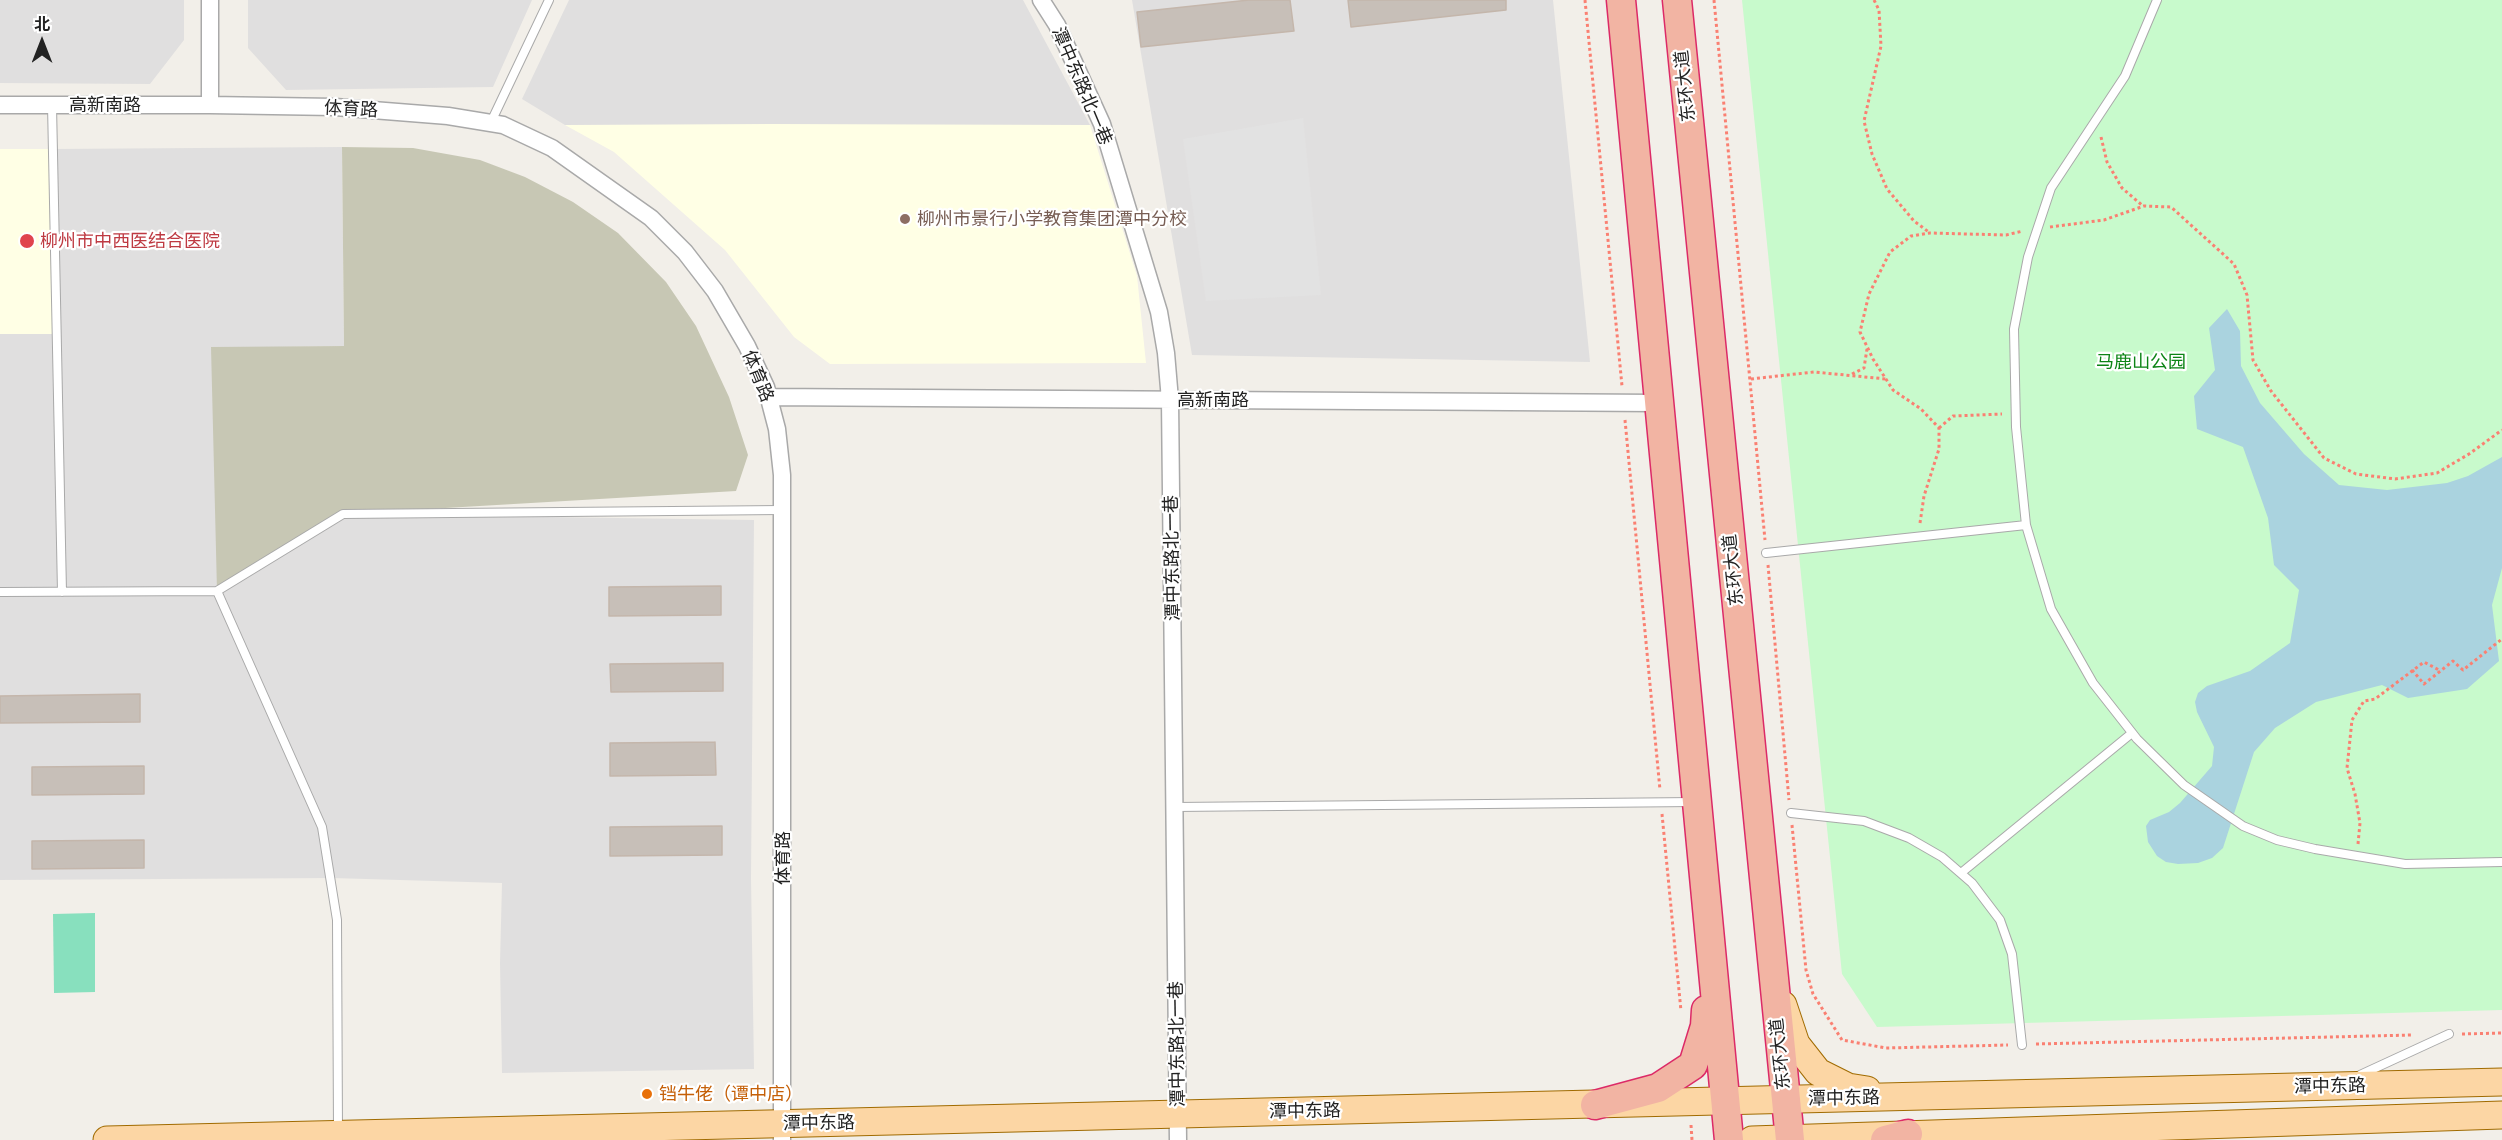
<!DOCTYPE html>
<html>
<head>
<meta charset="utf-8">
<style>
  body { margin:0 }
  #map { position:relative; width:2502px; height:1140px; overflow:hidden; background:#f2efe9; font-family:Lato,"Noto Sans SC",sans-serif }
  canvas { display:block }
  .north { position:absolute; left:12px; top:12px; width:60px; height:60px; -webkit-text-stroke:4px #fff; paint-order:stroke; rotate:0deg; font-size:16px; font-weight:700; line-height:24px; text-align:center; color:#222 }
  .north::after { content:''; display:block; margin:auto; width:21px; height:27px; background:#222; clip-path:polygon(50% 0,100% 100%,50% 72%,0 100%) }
</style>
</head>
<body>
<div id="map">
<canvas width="2502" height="1140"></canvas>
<div class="north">北</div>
</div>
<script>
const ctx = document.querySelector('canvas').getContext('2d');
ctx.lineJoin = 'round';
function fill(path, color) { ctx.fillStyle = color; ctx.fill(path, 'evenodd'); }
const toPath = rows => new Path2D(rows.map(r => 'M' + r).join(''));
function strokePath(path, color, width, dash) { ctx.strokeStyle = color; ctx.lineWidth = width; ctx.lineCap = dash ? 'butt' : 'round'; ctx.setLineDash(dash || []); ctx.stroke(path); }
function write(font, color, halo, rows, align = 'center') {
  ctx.font = font + ' Lato,"Noto Sans SC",sans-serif'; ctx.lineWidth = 4.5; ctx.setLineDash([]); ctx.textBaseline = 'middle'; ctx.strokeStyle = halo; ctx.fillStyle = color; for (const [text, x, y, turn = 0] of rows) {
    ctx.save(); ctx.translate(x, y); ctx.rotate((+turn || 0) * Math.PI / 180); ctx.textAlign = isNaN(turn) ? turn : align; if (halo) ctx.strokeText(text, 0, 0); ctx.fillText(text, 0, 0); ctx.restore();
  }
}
fill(toPath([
  [0,0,184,0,184,40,150,84,0,83],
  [248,0,532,0,493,87,286,90,248,48],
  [569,0,1023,0,1090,125,565,125,522,99],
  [1132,0,1553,0,1590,362,1192,355],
  [342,147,344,346,211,348,343,514,754,520,751,878,754,1069,502,1073,500,963,502,883,332,878,0,880,0,334,56,334,53,149]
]), '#e0dfdf');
fill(toPath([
  [771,124,1090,125,1137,276,1146,363,830,364,794,337,725,250,614,152,565,125],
  [0,149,53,149,57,334,0,334]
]), '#ffffe5');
fill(toPath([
  [342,147,413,148,480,160,525,177,573,202,618,233,666,282,696,326,729,397,748,455,736,491,343,514,217,591,211,347,344,346]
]), '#c7c7b4');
fill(toPath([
  [1742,0,2502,0,2502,1010,1877,1027,1842,974]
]), '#c8facc');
fill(toPath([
  [95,913,95,992,54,993,53,914]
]), '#88e0be');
fill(toPath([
  [1303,118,1321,295,1206,301,1183,139]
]), '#e2e2e2');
fill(toPath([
  [2227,309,2240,331,2241,366,2260,403,2304,454,2339,485,2387,490,2447,483,2468,476,2502,457,2502,568,2492,605,2499,661,2467,689,2408,698,2382,685,2316,702,2275,728,2254,752,2223,848,2212,858,2198,863,2178,864,2166,862,2157,856,2148,842,2146,826,2150,820,2169,812,2180,803,2212,766,2214,747,2197,712,2195,702,2198,693,2207,686,2250,671,2290,643,2299,590,2274,565,2268,518,2243,447,2197,429,2194,396,2215,370,2209,328]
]), '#aad3df');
const building = toPath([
  [1249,0,1290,0,1294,31,1141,47,1137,12,1249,0],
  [1348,0,1506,0,1506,10,1351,27,1348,0],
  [721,586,721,615,609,616,609,587,721,586],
  [723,663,723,691,611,692,610,664,723,663],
  [140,694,140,722,0,723,0,696,140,694],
  [715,742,716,775,610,776,610,743,715,742],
  [144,766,144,794,32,795,32,767,144,766],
  [722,826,722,855,610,856,610,827,722,826],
  [144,840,144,868,32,869,32,841,144,840]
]);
fill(building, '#c7bfb8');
strokePath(building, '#c4b6ab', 1.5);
const service = toPath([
  [52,105,62,592],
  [491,122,549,0],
  [2026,525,2051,609,2093,683,2137,739,2184,785,2243,826,2277,840,2315,849,2405,864,2502,862],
  [1766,553,2026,525,2016,427,2014,329,2028,257,2051,188,2125,76,2157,0],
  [217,591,322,827,337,920,338,1131],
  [0,592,217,591,343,514,782,510],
  [1175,807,1694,802],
  [1791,813,1864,821,1909,838,1942,857,1972,883,2000,920,2012,954,2022,1045],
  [1961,873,2132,733],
  [2360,1075,2449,1034]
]);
const minor = toPath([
  [210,0,210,105,335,107,448,116,503,125,552,148,651,218,685,252,715,291,747,346,766,387,777,429,782,475,782,1140],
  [1041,0,1057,25,1102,124,1159,312,1166,353,1170,400,1178,1140],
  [0,105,210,105],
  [768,397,1657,403]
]);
const primary = toPath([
  [1783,1005,1796,1044,1818,1072,1848,1087,1867,1090],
  [107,1140,2502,1082],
  [1752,1140,2502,1115]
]);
const trunk = toPath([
  [1621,0,1729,1140],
  [1677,0,1790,1140],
  [1595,1105,1658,1088,1693,1065,1705,1026,1706,1010],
  [1885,1140,1908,1134]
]);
strokePath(service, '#a9a9a9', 10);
strokePath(minor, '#a9a9a9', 19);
strokePath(primary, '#a06b00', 29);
strokePath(trunk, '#dc2a67', 31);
strokePath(toPath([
  [1585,0,1622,386],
  [1714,0,1765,540],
  [1874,0,1879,10,1881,46,1864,121,1872,154,1887,189,1914,221,1930,233],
  [2101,137,2107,162,2122,188,2143,206],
  [2050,227,2104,220,2144,206,2171,207,2234,264,2247,295,2253,360,2271,391,2324,458,2356,474,2395,479,2437,473,2469,454,2502,430],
  [1852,374,1864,368,1867,349],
  [1751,379,1814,372,1886,379],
  [1625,420,1660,790],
  [1939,428,1953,416,2002,414],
  [1920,523,1924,496,1939,449,1939,428,1921,409,1893,390,1873,359,1860,332,1869,294,1890,252,1911,236,1930,233,2006,235,2023,231],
  [1768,565,1789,800],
  [2412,670,2424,684,2453,661,2463,670,2502,639],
  [1662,814,1681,1011],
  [1792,825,1806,970,1813,994,1842,1040,1886,1048,2008,1045],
  [2358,844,2360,823,2355,794,2347,768,2352,720,2364,701,2375,699,2424,662,2439,670],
  [2462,1034,2502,1033],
  [2036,1044,2413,1035],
  [1691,1125,1692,1140]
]), '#fa8072', 3, [3, 3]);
strokePath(service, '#fff', 8);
strokePath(minor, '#fff', 16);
strokePath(primary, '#fcd6a4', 27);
strokePath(trunk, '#f2b4a3', 28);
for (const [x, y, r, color] of [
  [905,219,6,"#8d6e63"],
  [27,241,8,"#e0444e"],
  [647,1094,6,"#e8710a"]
]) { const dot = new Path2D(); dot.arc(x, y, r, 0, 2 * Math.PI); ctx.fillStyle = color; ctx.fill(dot); strokePath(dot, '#fff', 2); }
write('18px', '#222', '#fff', [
  ["潭中东路北一巷",1082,86,67],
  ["东环大道",1685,86,-96],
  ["高新南路",105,105],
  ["体育路",351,109,3],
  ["体育路",758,376,68],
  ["高新南路",1213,400],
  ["潭中东路北一巷",1172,558,-91],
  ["东环大道",1733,570,-96],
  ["体育路",783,858,-90],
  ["潭中东路北一巷",1177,1044,-91],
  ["东环大道",1780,1054,-96],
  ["潭中东路",2330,1086,-1],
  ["潭中东路",1844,1098,-1],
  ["潭中东路",1305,1111,-1],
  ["潭中东路",819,1123,-1]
]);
write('18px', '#785e54', '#fff', [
  ["柳州市景行小学教育集团潭中分校",917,219]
], 'left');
write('18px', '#be3a42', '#fff', [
  ["柳州市中西医结合医院",40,241]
], 'left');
write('18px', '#0c8416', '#fff', [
  ["马鹿山公园",2141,362]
]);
write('18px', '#c56008', '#fff', [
  ["铛牛佬（谭中店）",659,1094]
], 'left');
</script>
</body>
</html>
